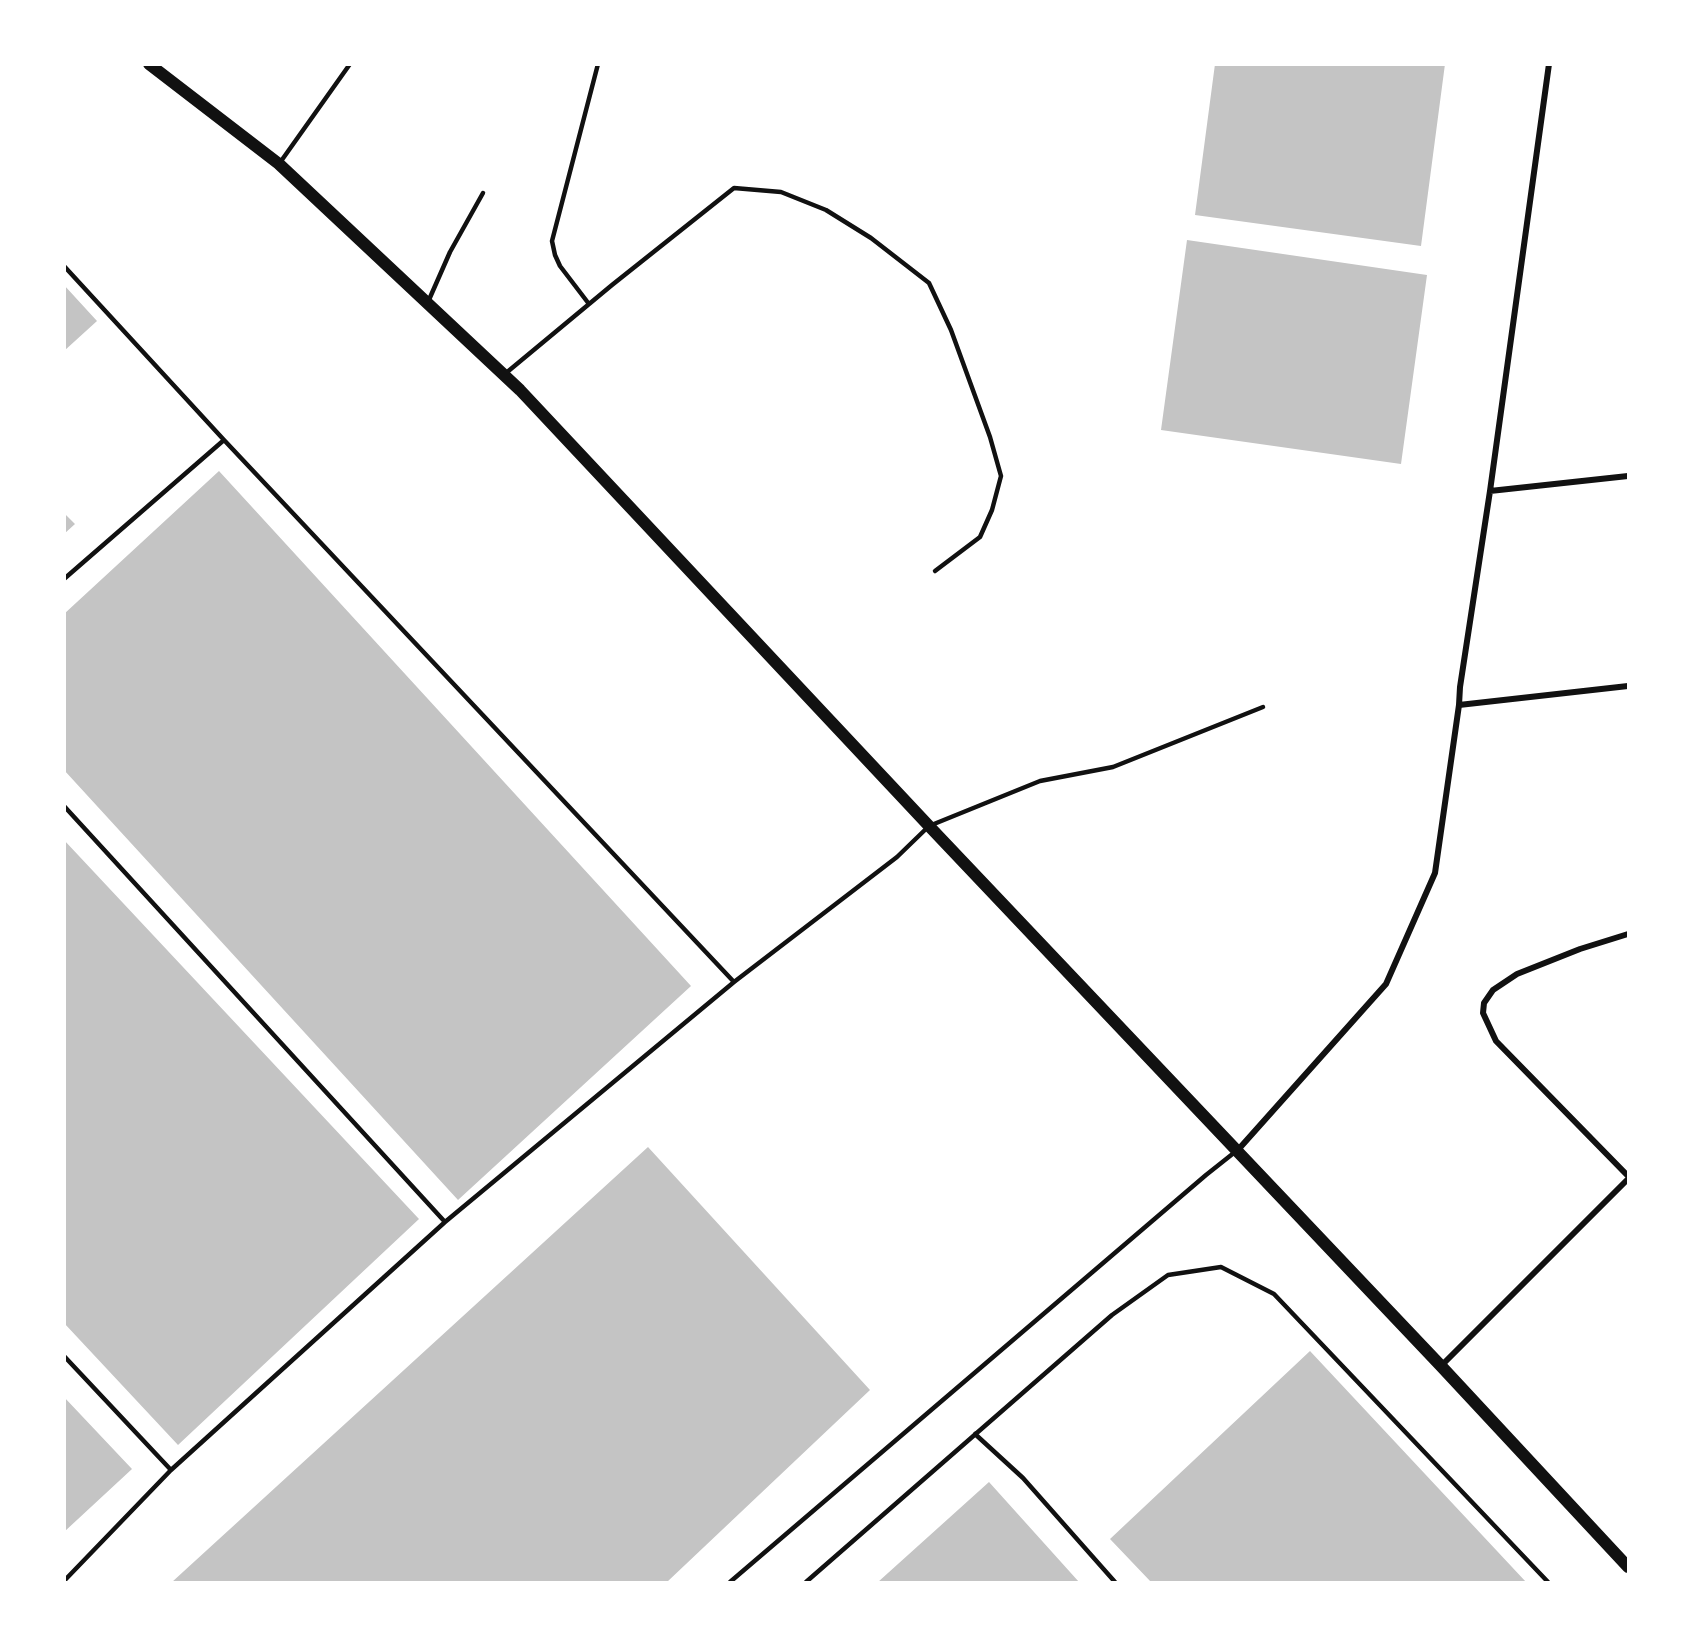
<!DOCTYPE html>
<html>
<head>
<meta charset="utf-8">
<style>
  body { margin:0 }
  #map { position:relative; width:1693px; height:1647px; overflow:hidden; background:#fff; font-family:"DM Sans",sans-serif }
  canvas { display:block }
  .frame { position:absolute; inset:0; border:66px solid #fff; pointer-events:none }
</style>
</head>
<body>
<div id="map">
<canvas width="1693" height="1647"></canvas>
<div class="frame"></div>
</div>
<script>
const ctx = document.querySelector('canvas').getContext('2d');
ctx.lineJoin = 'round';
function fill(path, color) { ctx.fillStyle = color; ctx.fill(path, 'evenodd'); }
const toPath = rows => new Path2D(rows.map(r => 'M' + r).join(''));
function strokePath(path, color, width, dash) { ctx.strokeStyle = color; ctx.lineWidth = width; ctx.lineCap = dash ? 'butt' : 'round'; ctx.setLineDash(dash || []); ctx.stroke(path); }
fill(toPath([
  [1215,64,1445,64,1421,246,1195,215],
  [1187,240,1427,275,1401,464,1161,430],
  [64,285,97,321,64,351],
  [219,471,691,986,458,1200,64,770,64,614],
  [64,513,75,524,64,534],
  [64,840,419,1219,178,1445,64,1323],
  [648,1147,870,1390,667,1582,172,1582],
  [1310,1351,1526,1582,1151,1582,1110,1539],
  [64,1397,132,1469,64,1532],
  [989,1482,1079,1582,878,1582]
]), '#c4c4c4');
strokePath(toPath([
  [279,164,350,64],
  [64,266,224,440,734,982],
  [428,302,450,252,483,193],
  [589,304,560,266,555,255,552,241,598,64],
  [506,373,612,285,734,188,781,192,826,210,871,238,929,283,951,330,990,437,1001,476,992,510,980,537,935,571],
  [64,579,224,440],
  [64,806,445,1222],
  [64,1356,171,1470],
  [975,1434,1023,1478,1115,1582],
  [64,1581,171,1470,445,1222,734,982,897,857,929,826,1040,781,1113,767,1263,707],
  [730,1582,1206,1175,1235,1152],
  [806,1582,1112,1315,1168,1275,1221,1267,1274,1294,1548,1582]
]), '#111', 4.5);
strokePath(toPath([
  [1490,491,1628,476],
  [1459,705,1628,686],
  [1628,934,1580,949,1517,974,1493,990,1484,1003,1483,1013,1496,1041,1628,1176],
  [1237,1151,1386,984,1435,873,1459,705,1460,687,1490,491,1549,64],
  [1441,1366,1628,1179]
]), '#111', 6);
strokePath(toPath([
  [149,64,279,164,520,390,929,826,1441,1366,1628,1567]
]), '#111', 12);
</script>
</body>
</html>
